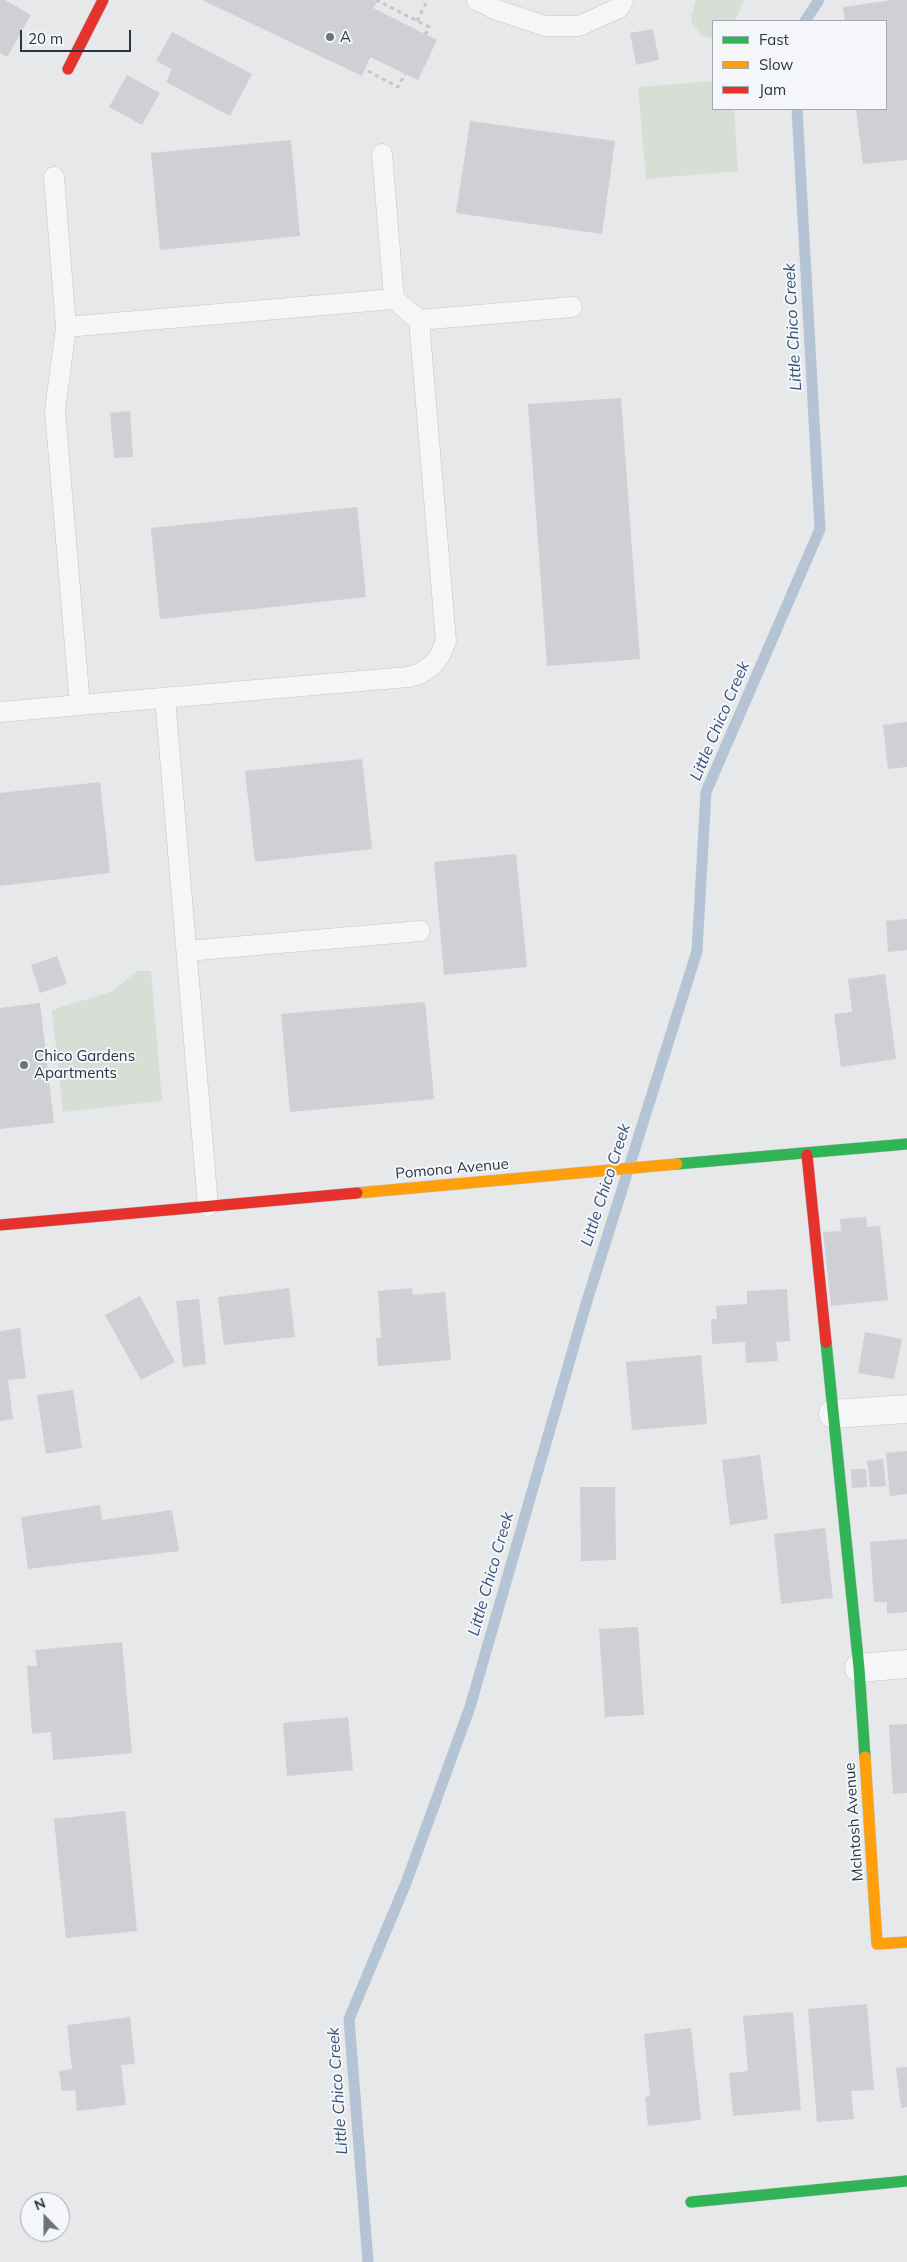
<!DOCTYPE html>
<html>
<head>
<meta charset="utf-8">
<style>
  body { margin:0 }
  #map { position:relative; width:907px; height:2262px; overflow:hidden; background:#e6e8ea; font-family:Mulish,sans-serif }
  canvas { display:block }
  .legend { position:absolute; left:712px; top:20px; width:175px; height:90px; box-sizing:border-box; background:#f4f6f9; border:1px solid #a4a8b1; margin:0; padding:6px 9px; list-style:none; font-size:15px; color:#2b3445 }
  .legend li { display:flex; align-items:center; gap:10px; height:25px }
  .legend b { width:25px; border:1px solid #a4a8b1 }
  .north { position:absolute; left:20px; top:2192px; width:50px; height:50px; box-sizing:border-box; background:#f4f6f9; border:1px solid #a4a8b1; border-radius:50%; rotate:338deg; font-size:14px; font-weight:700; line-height:20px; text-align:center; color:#2b3445 }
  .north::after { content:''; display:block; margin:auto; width:18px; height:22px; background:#6c737f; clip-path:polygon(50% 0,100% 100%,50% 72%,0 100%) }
  .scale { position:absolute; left:20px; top:30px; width:111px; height:22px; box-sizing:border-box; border:2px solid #2b3445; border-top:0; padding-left:6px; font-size:15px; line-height:18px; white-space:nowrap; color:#2b3445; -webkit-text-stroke:4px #f4f6f9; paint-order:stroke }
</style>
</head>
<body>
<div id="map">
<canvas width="907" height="2262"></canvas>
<ul class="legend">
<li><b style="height:6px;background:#30b455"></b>Fast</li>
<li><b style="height:6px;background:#ff9f0a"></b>Slow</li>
<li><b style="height:6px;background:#e5322d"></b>Jam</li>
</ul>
<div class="north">N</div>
<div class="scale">20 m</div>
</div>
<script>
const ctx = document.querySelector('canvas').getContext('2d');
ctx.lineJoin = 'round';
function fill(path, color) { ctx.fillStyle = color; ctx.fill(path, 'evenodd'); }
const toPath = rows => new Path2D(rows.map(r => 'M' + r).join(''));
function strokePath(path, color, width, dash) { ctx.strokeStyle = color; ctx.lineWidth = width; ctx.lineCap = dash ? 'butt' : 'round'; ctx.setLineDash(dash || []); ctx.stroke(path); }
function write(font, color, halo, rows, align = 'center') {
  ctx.font = font + ' Mulish,sans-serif'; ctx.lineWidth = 4; ctx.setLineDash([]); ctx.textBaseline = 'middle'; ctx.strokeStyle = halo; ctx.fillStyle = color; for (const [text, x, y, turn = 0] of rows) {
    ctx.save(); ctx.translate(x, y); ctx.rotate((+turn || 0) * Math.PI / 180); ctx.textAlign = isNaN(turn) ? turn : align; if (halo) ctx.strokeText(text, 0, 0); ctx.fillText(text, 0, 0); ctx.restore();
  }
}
fill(toPath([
  [696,0,744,0,735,21,713,21,713,39,701,35,692,24,691,17],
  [713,81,713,109,734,109,738,171,646,179,638,87],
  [137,971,151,971,162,1101,63,1112,52,1010,113,991]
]), '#d6ded6');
strokePath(toPath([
  [805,21,819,0],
  [368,2262,349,2019,406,1883,470,1707,586,1304,697,951,706,792,820,529,797,109]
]), '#b4c4d5', 11);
fill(toPath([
  [0,0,5,0,31,15,7,57,0,53],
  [202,0,373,0,377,2,373,8,437,40,418,80,370,57,362,76],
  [893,0,907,0,907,160,863,164,856,109,886,109,886,21,845,21,843,7],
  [653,29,659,60,636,65,630,33],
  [172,32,252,74,230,116,166,82,172,69,156,61],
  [127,75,160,93,142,125,109,107],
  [470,121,615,141,602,234,456,213],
  [291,140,300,236,160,250,151,153],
  [621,398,640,659,547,666,528,404],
  [130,411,133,457,114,458,110,413],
  [357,507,366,597,160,619,151,528],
  [907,722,907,767,888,769,883,725],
  [362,759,372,849,255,862,245,771],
  [100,782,110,873,0,886,0,793],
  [516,854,527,967,444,975,434,862],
  [907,919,907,950,888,952,886,921],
  [57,956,67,984,40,993,31,965],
  [885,974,896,1059,841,1067,834,1014,852,1012,848,979],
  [425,1002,434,1099,290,1112,281,1014],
  [40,1003,54,1123,0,1129,0,1008],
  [866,1217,867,1227,880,1226,888,1300,831,1306,823,1232,841,1231,840,1219],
  [289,1288,295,1337,224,1345,218,1297],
  [412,1288,413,1295,445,1292,451,1360,378,1366,376,1338,381,1338,378,1291],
  [787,1289,790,1341,776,1342,778,1361,746,1363,745,1342,712,1344,711,1319,717,1319,716,1306,747,1304,747,1291],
  [140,1296,175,1362,141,1380,105,1315],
  [199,1299,206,1364,183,1367,176,1301],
  [20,1328,26,1378,8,1380,13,1419,0,1421,0,1331],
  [865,1332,902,1339,894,1379,858,1373],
  [701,1355,707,1424,632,1430,626,1362],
  [73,1390,82,1448,46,1454,37,1395],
  [907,1451,907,1494,890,1496,886,1453],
  [760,1455,768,1519,730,1525,722,1460],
  [883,1459,886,1486,870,1487,867,1461],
  [851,1469,866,1469,867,1487,852,1488],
  [580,1487,615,1487,616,1560,581,1561],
  [100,1505,102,1520,172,1510,179,1551,28,1569,21,1517],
  [825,1528,833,1598,781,1604,774,1534],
  [907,1539,907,1612,887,1614,887,1602,874,1602,870,1542],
  [638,1627,644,1715,605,1717,599,1629],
  [122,1642,132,1753,53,1760,51,1732,32,1734,27,1666,37,1666,35,1650],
  [348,1717,353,1770,287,1776,283,1723],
  [907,1724,907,1793,893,1794,889,1725],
  [125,1811,137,1931,66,1938,54,1819],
  [867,2004,874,2090,851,2091,854,2119,817,2122,808,2009],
  [793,2012,801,2110,733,2116,729,2073,748,2071,743,2016],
  [130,2017,135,2064,121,2065,126,2105,77,2111,75,2090,62,2091,59,2071,72,2069,67,2025],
  [691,2028,701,2120,648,2126,645,2097,650,2096,644,2034],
  [907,2067,907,2107,901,2108,896,2068]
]), '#ced0d3');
const lane = toPath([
  [477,0,497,10,545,26,579,26,619,8,623,0],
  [382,154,394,299],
  [54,177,66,327],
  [394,299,419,320,446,641,440,655,433,665,419,674,408,677,80,705,55,411,66,327,394,299],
  [419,320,572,307],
  [165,698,208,1206],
  [0,712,80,705],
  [187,951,420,931]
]);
const street = toPath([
  [833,1414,907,1409],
  [859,1668,907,1664]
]);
const fast = toPath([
  [677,1164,907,1144],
  [826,1342,859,1668,865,1757],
  [691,2202,907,2181]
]);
const slow = toPath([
  [357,1193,677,1164],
  [865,1757,877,1944,907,1942]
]);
const jam = toPath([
  [68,69,103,0],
  [807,1155,826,1342],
  [0,1225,357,1193]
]);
strokePath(lane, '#c4c6c8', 21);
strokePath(street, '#c4c6c8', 29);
strokePath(fast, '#c4c6c8', 12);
strokePath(slow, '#c4c6c8', 12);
strokePath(jam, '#c4c6c8', 12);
strokePath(toPath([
  [376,0,429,27,425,35],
  [417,21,427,1],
  [368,71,398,87,405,74]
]), '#c5c6ca', 3, [4, 4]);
strokePath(lane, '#f5f6f7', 20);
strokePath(street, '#f5f6f7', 28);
strokePath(fast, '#30b455', 11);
strokePath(slow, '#ff9f0a', 11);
strokePath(jam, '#e5322d', 11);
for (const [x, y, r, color] of [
  [330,37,5,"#6c737f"],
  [24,1065,5,"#6c737f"]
]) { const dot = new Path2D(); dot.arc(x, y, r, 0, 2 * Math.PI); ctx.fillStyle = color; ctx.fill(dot); strokePath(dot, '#f4f6f9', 2); }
write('15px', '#2b3445', '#f4f6f9', [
  ["A",340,37],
  ["Chico Gardens",34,1056],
  ["Apartments",34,1073]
], 'left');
write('15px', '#2b3445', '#f4f6f9', [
  ["Pomona Avenue",452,1169,-5],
  ["McIntosh Avenue",854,1822,-94]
]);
write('italic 16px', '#34527a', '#f4f6f9', [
  ["Little Chico Creek",793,327,-93],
  ["Little Chico Creek",720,721,-67],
  ["Little Chico Creek",606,1185,-72],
  ["Little Chico Creek",491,1574,-74],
  ["Little Chico Creek",338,2091,-94]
]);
</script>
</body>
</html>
